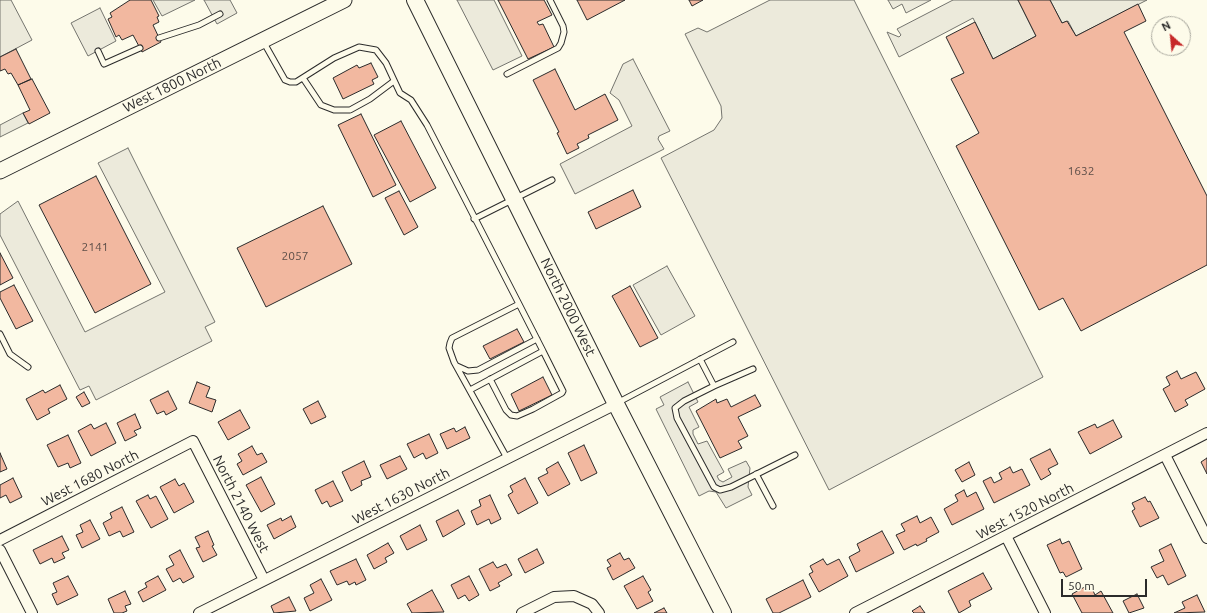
<!DOCTYPE html>
<html>
<head>
<meta charset="utf-8">
<style>
  body { margin:0 }
  #map { position:relative; width:1207px; height:613px; overflow:hidden; background:#fdfbea; font-family:Ubuntu,sans-serif }
  canvas { display:block }
  .north { position:absolute; left:1151px; top:16px; width:40px; height:40px; box-sizing:border-box; background:#fdfbea; border:1px solid #a9a89e; border-radius:50%; rotate:333deg; font-size:11px; font-weight:700; line-height:16px; text-align:center; color:#2b2b2b }
  .north::after { content:''; display:block; margin:auto; width:14px; height:18px; background:#c62828; clip-path:polygon(50% 0,100% 100%,50% 72%,0 100%) }
  .scale { position:absolute; left:1061px; top:579px; width:86px; height:18px; box-sizing:border-box; border:2px solid #2b2b2b; border-top:0; padding-left:5px; font-size:12px; line-height:14px; white-space:nowrap; color:#2b2b2b; -webkit-text-stroke:3px #fdfbea; paint-order:stroke }
</style>
</head>
<body>
<div id="map">
<canvas width="1207" height="613"></canvas>
<div class="north">N</div>
<div class="scale">50 m</div>
</div>
<script>
const ctx = document.querySelector('canvas').getContext('2d');
ctx.lineJoin = 'round';
function fill(path, color) { ctx.fillStyle = color; ctx.fill(path, 'evenodd'); }
const toPath = rows => new Path2D(rows.map(r => 'M' + r).join(''));
function strokePath(path, color, width, dash) { ctx.strokeStyle = color; ctx.lineWidth = width; ctx.lineCap = dash ? 'butt' : 'round'; ctx.setLineDash(dash || []); ctx.stroke(path); }
function write(font, color, halo, rows, align = 'center') {
  ctx.font = font + ' Ubuntu,sans-serif'; ctx.lineWidth = 3; ctx.setLineDash([]); ctx.textBaseline = 'middle'; ctx.strokeStyle = halo; ctx.fillStyle = color; for (const [text, x, y, turn = 0] of rows) {
    ctx.save(); ctx.translate(x, y); ctx.rotate((+turn || 0) * Math.PI / 180); ctx.textAlign = isNaN(turn) ? turn : align; if (halo) ctx.strokeText(text, 0, 0); ctx.fillText(text, 0, 0); ctx.restore();
  }
}
const parking = toPath([
  [0,0,11,0,32,40,0,57,0,0],
  [153,0,195,0,162,16,153,0],
  [204,0,230,0,237,13,217,24,204,0],
  [457,0,494,0,522,56,493,70,457,0],
  [770,0,854,0,1043,377,829,490,661,158,714,130,722,118,721,106,685,34,698,28,707,32,770,0],
  [888,0,931,0,906,13,902,4,893,9,888,0],
  [953,0,1018,0,1036,36,993,59,973,18,899,57,887,32,899,37,901,35,897,29,953,0],
  [1050,0,1147,0,1076,36,1068,21,1062,23,1050,0],
  [100,8,116,41,88,56,71,23,100,8],
  [633,59,670,131,659,136,658,139,664,149,575,194,560,164,632,126,619,100,610,93,623,64,633,59],
  [23,113,28,123,0,137,0,125,23,113],
  [128,148,215,322,205,327,212,341,96,400,89,386,80,390,0,235,0,214,18,201,85,332,165,292,98,163,128,148],
  [667,266,695,316,661,335,633,285,667,266],
  [688,382,698,402,689,407,699,427,693,430,693,434,698,444,707,441,724,472,717,476,719,480,723,482,732,477,728,469,746,461,750,468,748,487,752,495,726,508,716,492,709,491,699,496,656,409,664,405,660,397,688,382]
]);
fill(parking, '#eceadb');
strokePath(parking, '#74746e', 1);
const building = toPath([
  [130,0,151,0,159,16,157,17,159,22,153,25,161,42,142,52,133,35,122,40,119,35,116,37,108,19,112,17,110,13,130,0],
  [498,0,544,0,552,15,537,22,539,25,543,24,554,47,528,59,498,0],
  [577,0,625,0,587,20,577,0],
  [689,0,703,0,692,6,689,0],
  [1018,0,1050,0,1062,23,1067,21,1076,36,1138,4,1146,21,1124,32,1207,196,1207,265,1081,331,1063,298,1039,310,956,146,979,133,951,79,964,73,946,37,975,22,993,59,1036,36,1018,0],
  [16,49,31,79,18,85,11,73,8,74,5,69,0,71,0,57,16,49],
  [371,63,378,77,372,80,374,84,343,99,333,78,357,65,359,68,371,63],
  [555,69,575,110,605,94,618,120,588,135,589,138,577,144,579,148,567,154,557,133,559,132,533,80,555,69],
  [32,79,50,113,29,124,23,113,30,110,18,85,32,79],
  [361,114,396,185,373,197,338,125,361,114],
  [401,121,436,188,410,202,374,135,401,121],
  [96,176,151,284,95,313,39,205,96,176],
  [633,190,641,207,596,229,588,212,633,190],
  [399,191,418,227,404,235,385,198,399,191],
  [323,206,352,264,266,307,237,248,323,206],
  [0,253,13,278,0,285,0,253],
  [14,285,33,321,16,329,0,298,0,292,14,285],
  [630,286,658,338,640,347,612,296,630,286],
  [517,329,524,342,490,359,483,346,517,329],
  [1177,371,1181,379,1196,372,1205,389,1185,400,1188,405,1175,412,1163,389,1170,385,1166,377,1177,371],
  [543,377,552,395,519,411,511,394,543,377],
  [197,382,210,387,206,397,216,400,212,412,189,403,197,382],
  [60,385,67,399,48,409,50,413,37,420,26,399,43,390,45,393,60,385],
  [168,391,177,409,166,415,164,411,157,414,150,400,168,391],
  [84,392,90,403,82,407,76,397,84,392],
  [755,395,761,406,738,417,748,436,738,441,742,448,720,458,696,411,716,399,717,403,727,399,731,407,755,395],
  [318,401,326,417,311,424,303,409,318,401],
  [240,410,250,428,228,440,218,422,240,410],
  [135,414,141,428,134,431,137,435,125,441,117,423,135,414],
  [1113,420,1122,437,1090,454,1078,432,1095,424,1097,428,1113,420],
  [106,423,116,443,91,456,78,431,91,424,94,429,106,423],
  [465,427,470,438,447,449,440,434,454,428,456,432,465,427],
  [429,434,438,453,426,459,423,453,414,458,407,444,429,434],
  [68,435,81,463,70,468,68,463,58,467,47,445,68,435],
  [584,445,597,473,581,481,568,453,584,445],
  [252,446,257,455,262,453,267,462,243,475,237,464,242,461,238,454,252,446],
  [1050,449,1058,464,1048,469,1051,474,1041,480,1030,459,1050,449],
  [0,453,7,469,0,472,0,453],
  [400,456,407,469,387,479,380,465,400,456],
  [1207,458,1207,474,1201,462,1207,458],
  [364,461,371,477,361,481,362,485,351,491,342,472,364,461],
  [558,462,570,484,548,496,538,478,548,473,546,469,558,462],
  [969,462,975,475,962,482,955,470,969,462],
  [1010,467,1013,473,1022,469,1030,485,994,503,983,481,991,477,994,483,1002,479,999,473,1010,467],
  [261,477,275,504,261,512,246,485,261,477],
  [13,478,22,497,10,503,6,495,0,498,0,485,13,478],
  [525,478,538,503,518,514,508,495,513,492,510,486,525,478],
  [175,479,179,486,184,483,194,502,174,513,160,487,175,479],
  [333,481,343,501,330,507,327,501,322,504,315,490,333,481],
  [964,490,967,497,976,492,984,509,952,525,944,509,958,501,955,495,964,490],
  [148,495,150,499,156,496,168,519,151,528,136,501,148,495],
  [490,495,501,519,491,524,489,519,477,525,471,511,481,506,479,500,490,495],
  [1145,497,1148,502,1150,501,1159,518,1140,527,1132,511,1135,509,1132,503,1145,497],
  [122,507,134,532,123,537,120,531,109,536,103,523,112,518,110,513,122,507],
  [458,510,465,524,443,537,436,521,458,510],
  [291,516,296,527,274,539,267,525,281,518,282,521,291,516],
  [917,516,920,523,931,517,939,532,926,539,927,541,917,546,916,544,904,550,896,535,905,531,901,524,917,516],
  [90,520,100,539,82,548,76,535,83,532,80,525,90,520],
  [420,525,427,540,407,550,400,536,420,525],
  [208,531,214,545,212,546,217,555,203,562,196,548,200,547,195,537,208,531],
  [882,531,894,553,856,572,849,557,860,551,857,544,882,531],
  [62,536,69,550,62,553,65,558,54,563,52,558,40,564,33,550,62,536],
  [1060,539,1062,544,1069,541,1082,569,1066,577,1063,572,1060,573,1047,545,1060,539],
  [388,543,394,553,385,558,387,562,374,569,367,555,388,543],
  [1171,544,1186,576,1168,585,1163,575,1157,578,1151,567,1164,561,1159,550,1171,544],
  [537,549,544,563,525,573,518,559,537,549],
  [180,550,194,577,183,583,180,578,173,582,166,569,174,565,169,556,180,550],
  [620,553,624,560,629,558,635,568,613,580,607,568,611,566,607,560,620,553],
  [356,559,366,580,356,585,355,582,349,585,347,581,337,585,330,571,356,559],
  [823,559,827,565,839,559,848,576,819,592,809,574,813,572,810,566,823,559],
  [493,562,497,568,506,564,512,575,498,583,500,586,490,591,479,569,493,562],
  [983,573,992,589,969,601,971,606,959,613,948,591,983,573],
  [68,576,78,595,57,605,52,594,57,592,53,583,68,576],
  [158,576,166,590,143,602,138,592,147,587,145,583,158,576],
  [469,576,479,595,469,601,465,595,458,599,451,585,469,576],
  [643,576,651,590,648,592,653,601,637,609,624,586,643,576],
  [321,579,332,600,310,611,304,598,314,593,310,585,321,579],
  [803,580,811,597,779,613,773,613,766,599,803,580],
  [1090,584,1095,595,1101,591,1113,613,1082,613,1072,594,1090,584],
  [432,590,444,612,412,613,407,604,432,590],
  [125,591,131,604,125,606,127,611,122,613,114,613,108,599,125,591],
  [1137,594,1144,608,1129,613,1123,601,1137,594],
  [1197,595,1205,612,1174,613,1185,608,1182,602,1197,595],
  [289,597,296,611,274,613,271,606,289,597],
  [920,606,925,613,914,613,912,611,920,606],
  [664,608,667,613,654,613,664,608]
]);
fill(building, '#f2b8a0');
strokePath(building, '#2b2b2b', 1);
const lane = toPath([
  [159,38,199,25,220,14],
  [263,41,285,80,290,82,296,82,334,58,359,47,376,50,386,63,400,93,411,100,427,125,519,304,452,338,450,343,449,348,454,362,507,458],
  [98,51,104,64,140,48],
  [507,74,558,48,561,43,564,32,563,26,550,0],
  [303,78,321,105,334,110,350,110,370,99,394,81],
  [474,219,552,180],
  [0,334,10,354,28,367],
  [700,359,714,386,684,401,675,408,677,418,714,487,720,490,731,487,795,455],
  [457,366,468,371,478,370,537,339],
  [490,379,506,410,511,415,517,416,533,409,562,393,563,391,543,351],
  [714,386,753,369],
  [470,390,543,351,519,304],
  [617,403,733,342],
  [756,474,773,506]
]);
const street = toPath([
  [1165,455,1207,538],
  [1006,536,1045,613],
  [0,540,193,441,264,580],
  [0,550,32,613],
  [199,613,616,404],
  [522,613,554,597,574,596,592,604,599,613],
  [855,613,1207,433]
]);
const secondary = toPath([
  [0,171,344,0]
]);
const primary = toPath([
  [415,0,616,404,723,613]
]);
strokePath(lane, '#2b2b2b', 7);
strokePath(street, '#2b2b2b', 12);
strokePath(secondary, '#2b2b2b', 17);
strokePath(primary, '#2b2b2b', 18);
strokePath(lane, '#fdfbea', 5);
strokePath(street, '#fdfbea', 10);
strokePath(secondary, '#fdfbea', 15);
strokePath(primary, '#fdfbea', 16);
write('12px', '#5d4e48', null, [
  ["1632",1081,171],
  ["2141",95,247],
  ["2057",295,256]
]);
write('14px', '#2b2b2b', '#fdfbea', [
  ["West 1800 North",172,85,-26],
  ["North 2000 West",568,307,64],
  ["West 1680 North",90,478,-27],
  ["West 1630 North",401,496,-27],
  ["North 2140 West",241,504,63],
  ["West 1520 North",1025,511,-27]
]);
</script>
</body>
</html>
